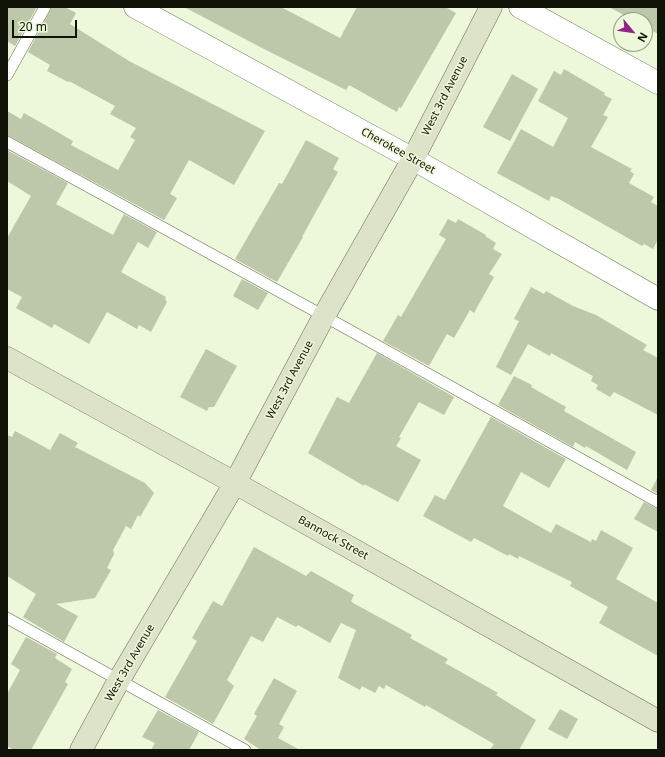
<!DOCTYPE html>
<html>
<head>
<meta charset="utf-8">
<style>
  body { margin:0 }
  #map { position:relative; width:665px; height:757px; overflow:hidden; background:#edf7d9; font-family:"Noto Sans",sans-serif }
  canvas { display:block }
  .frame { position:absolute; inset:0; border:8px solid #0f1308; pointer-events:none }
  .north { position:absolute; left:613px; top:12px; width:40px; height:40px; box-sizing:border-box; background:#edf7d9; border:1px solid #949c85; border-radius:50%; rotate:119deg; font-size:11px; font-weight:700; line-height:16px; text-align:center; color:#0f1308 }
  .north::after { content:''; display:block; margin:auto; width:14px; height:18px; background:#902386; clip-path:polygon(50% 0,100% 100%,50% 72%,0 100%) }
  .scale { position:absolute; left:12px; top:20px; width:65px; height:18px; box-sizing:border-box; border:2px solid #0f1308; border-top:0; padding-left:5px; font-size:12px; line-height:14px; white-space:nowrap; color:#0f1308; -webkit-text-stroke:3px #edf7d9; paint-order:stroke }
</style>
</head>
<body>
<div id="map">
<canvas width="665" height="757"></canvas>
<div class="frame"></div>
<div class="north">N</div>
<div class="scale">20 m</div>
</div>
<script>
const ctx = document.querySelector('canvas').getContext('2d');
ctx.lineJoin = 'round';
function fill(path, color) { ctx.fillStyle = color; ctx.fill(path, 'evenodd'); }
const toPath = rows => new Path2D(rows.map(r => 'M' + r).join(''));
function strokePath(path, color, width, dash) { ctx.strokeStyle = color; ctx.lineWidth = width; ctx.lineCap = dash ? 'butt' : 'round'; ctx.setLineDash(dash || []); ctx.stroke(path); }
function write(font, color, halo, rows, align = 'center') {
  ctx.font = font + ' "Noto Sans",sans-serif'; ctx.lineWidth = 3; ctx.setLineDash([]); ctx.textBaseline = 'middle'; ctx.strokeStyle = halo; ctx.fillStyle = color; for (const [text, x, y, turn = 0] of rows) {
    ctx.save(); ctx.translate(x, y); ctx.rotate((+turn || 0) * Math.PI / 180); ctx.textAlign = isNaN(turn) ? turn : align; if (halo) ctx.strokeText(text, 0, 0); ctx.fillText(text, 0, 0); ctx.restore();
  }
}
fill(toPath([
  [7,7,37,7,15,46,7,41],
  [52,7,65,7,76,13,70,24,129,61,265,131,234,185,189,160,170,194,177,198,164,220,7,135,7,111,21,119,24,113,73,141,71,145,118,170,135,140,130,137,136,128,110,114,115,106,69,81,68,82,47,71,50,65,28,52],
  [184,7,281,7,340,38,357,7,445,7,456,13,401,108,399,107,397,112,349,85,346,90,262,48],
  [609,7,658,7,658,34,645,27,645,20,633,20],
  [564,69,605,93,604,95,612,99,603,115,608,117,591,147,632,169,630,171,634,174,629,183,654,197,651,202,658,206,658,239,653,249,644,244,642,246,559,199,551,196,549,201,497,173,521,129,553,147,568,118,538,101,554,71,561,75],
  [512,74,538,89,510,141,483,127],
  [306,140,339,158,333,169,338,172,302,237,303,237,277,282,235,259,279,183,282,184],
  [7,150,68,183,56,204,113,235,124,214,157,232,148,248,138,242,121,272,166,297,165,299,167,302,151,332,139,325,137,329,107,312,89,344,54,324,52,328,16,308,22,297,7,289,7,238,31,196,7,181],
  [448,219,456,223,458,219,486,235,485,236,496,243,493,249,502,254,489,274,494,277,474,313,470,310,454,338,447,334,429,366,383,341,398,315,401,317,446,239,439,235],
  [242,279,268,293,258,310,233,296],
  [531,287,544,294,546,291,573,306,596,315,647,345,643,350,658,358,658,415,614,392,610,397,596,389,598,385,591,381,593,376,551,353,550,356,528,344,511,375,496,367,519,321,514,319,516,315],
  [206,349,237,366,214,407,209,407,207,411,180,397],
  [377,353,454,397,444,415,419,402,399,437,401,438,396,446,421,460,398,502,364,484,364,486,308,453,337,397,349,403],
  [514,376,532,385,531,387,566,407,564,411,636,452,627,470,586,446,585,448,575,442,573,447,498,405],
  [491,417,566,459,549,488,521,472,503,506,551,533,556,524,591,542,592,539,596,541,601,530,633,548,616,579,658,603,658,656,599,623,608,607,570,586,572,582,519,556,518,559,509,554,508,556,474,538,471,542,423,516,435,495,445,500],
  [15,431,50,450,60,433,78,443,75,447,145,483,154,493,140,517,138,515,131,529,126,526,113,550,114,554,107,568,111,570,95,598,56,604,78,616,64,642,23,617,36,594,7,576,7,435,12,437],
  [658,477,658,494,651,490],
  [644,502,658,509,658,532,634,519],
  [254,547,306,576,311,571,354,595,351,601,353,603,412,635,410,638,448,659,445,663,498,693,496,695,536,720,519,750,490,750,494,744,426,705,425,707,386,685,384,689,379,686,375,693,362,686,360,690,338,678,356,630,341,623,330,643,298,625,296,627,277,617,263,642,251,636,227,680,234,686,213,724,165,697,197,641,192,638,213,601,222,606],
  [26,637,57,654,55,658,72,669,65,682,68,684,31,750,14,750,7,746,7,694,20,670,11,664],
  [274,678,297,691,279,724,284,727,278,738,300,750,261,750,244,739,257,716,254,714],
  [560,709,578,719,567,739,548,729],
  [158,710,199,732,189,750,151,750,155,743,142,737]
]), '#bdc7aa');
const lane = toPath([
  [7,75,45,7],
  [7,142,324,316,658,502],
  [7,618,245,750]
]);
const street = toPath([
  [135,7,413,159,658,299],
  [520,7,658,83]
]);
const secondary = toPath([
  [7,358,235,483,658,721],
  [81,750,119,680,235,483,324,316,413,159,491,7]
]);
strokePath(lane, '#676f55', 12);
strokePath(street, '#676f55', 23);
strokePath(secondary, '#676f55', 23);
strokePath(lane, '#fff', 11);
strokePath(street, '#fff', 22);
strokePath(secondary, '#dce3c8', 22);
write('11px', '#0f1308', '#edf7d9', [
  ["West 3rd Avenue",445,96,-63],
  ["Cherokee Street",398,151,29],
  ["West 3rd Avenue",290,380,-62],
  ["Bannock Street",333,538,29],
  ["West 3rd Avenue",130,663,-60]
]);
</script>
</body>
</html>
